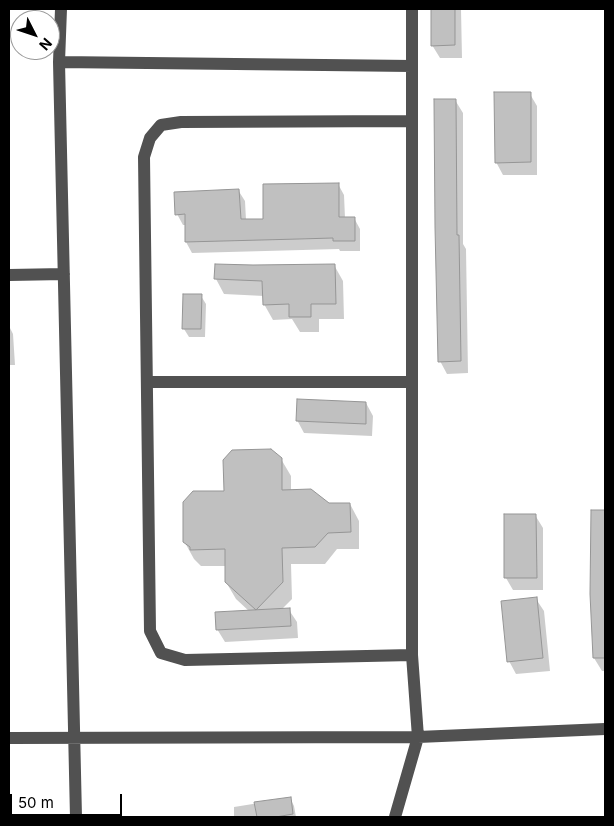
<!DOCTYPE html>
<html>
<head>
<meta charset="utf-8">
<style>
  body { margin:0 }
  #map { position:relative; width:614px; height:826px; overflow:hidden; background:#fff; font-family:Inter,sans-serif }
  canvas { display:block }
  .frame { position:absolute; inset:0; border:10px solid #000; pointer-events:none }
  .north { position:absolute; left:10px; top:10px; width:50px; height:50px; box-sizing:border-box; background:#fff; border:1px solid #999; border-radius:50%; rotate:131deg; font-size:14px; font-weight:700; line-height:20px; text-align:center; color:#000 }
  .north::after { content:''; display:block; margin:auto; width:18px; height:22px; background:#000; clip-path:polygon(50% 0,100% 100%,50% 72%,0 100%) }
  .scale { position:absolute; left:10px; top:794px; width:112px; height:22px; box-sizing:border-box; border:2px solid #000; border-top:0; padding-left:6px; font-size:15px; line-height:18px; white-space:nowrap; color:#000; -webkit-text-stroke:4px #fff; paint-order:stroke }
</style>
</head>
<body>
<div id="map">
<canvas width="614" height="826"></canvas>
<div class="frame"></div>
<div class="north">N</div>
<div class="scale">50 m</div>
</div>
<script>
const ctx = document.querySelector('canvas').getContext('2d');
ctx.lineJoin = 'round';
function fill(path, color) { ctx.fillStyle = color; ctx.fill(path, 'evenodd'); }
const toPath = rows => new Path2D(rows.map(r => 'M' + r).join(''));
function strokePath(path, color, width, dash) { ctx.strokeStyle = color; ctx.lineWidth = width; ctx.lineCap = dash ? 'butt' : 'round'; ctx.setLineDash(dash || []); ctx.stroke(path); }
fill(toPath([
  [432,9,461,9,462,58,440,58,432,45],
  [530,94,537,106,537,175,503,175,496,162],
  [455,100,463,113,463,244,466,249,468,373,447,374,440,361],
  [338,184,344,195,345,218,354,218,360,229,360,251,340,251,339,249,192,253,186,242,186,225,183,225,177,214,238,190,245,201,246,220,265,220],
  [334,265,343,281,344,319,319,319,319,332,300,332,292,319,273,320,264,304,264,296,224,294,216,279],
  [201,296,206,304,205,337,189,337,184,329],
  [9,326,13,334,15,365,9,365],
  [366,403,373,416,372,436,304,433,297,420],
  [281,459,291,476,291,491,328,504,350,504,359,521,359,549,337,549,325,564,291,564,292,599,281,610,289,610,297,622,298,638,225,642,217,629,250,612,236,599,226,582,226,566,201,566,194,559,184,541,225,492],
  [592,511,605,511,605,671,602,671,594,658,591,594],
  [535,515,543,528,543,590,513,590,506,578],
  [536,599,544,611,550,671,516,674,509,661],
  [290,798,294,806,296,817,234,817,234,807]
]), '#0003');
const building = toPath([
  [431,9,455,9,455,45,431,46,431,9],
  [494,92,531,92,531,162,495,163,494,92],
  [434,99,456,99,457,235,459,235,461,361,438,362,435,227,434,99],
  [339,183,339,217,355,217,355,241,333,241,333,238,299,239,185,242,185,214,175,215,174,192,239,189,241,219,263,219,263,184,339,183],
  [215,264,253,265,335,264,336,304,311,304,311,317,289,317,289,304,263,305,262,281,214,279,215,264],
  [183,294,202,294,201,329,182,329,183,294],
  [297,399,366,402,366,424,296,421,297,399],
  [271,449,282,458,282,490,311,489,329,503,350,503,351,532,328,533,315,547,282,548,283,582,256,610,225,582,225,549,190,550,190,547,183,542,183,502,193,491,224,491,223,460,232,450,271,449],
  [591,510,605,510,605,658,593,658,590,594,591,510],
  [504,514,536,514,537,578,504,578,504,514],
  [537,597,543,658,507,662,501,601,537,597],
  [290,608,291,626,216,630,215,612,290,608],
  [291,797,293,814,276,817,257,817,254,802,291,797]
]);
fill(building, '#c0c0c0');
strokePath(building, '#959595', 1);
strokePath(toPath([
  [61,9,59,62,76,817],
  [59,62,412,66],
  [412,121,181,122,161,125,150,138,144,157,150,631,161,653,185,660,412,655],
  [9,275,64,274],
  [147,382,412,382],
  [9,738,418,737,605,729],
  [395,817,418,737,412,655,412,9]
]), '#515151', 12);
</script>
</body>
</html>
